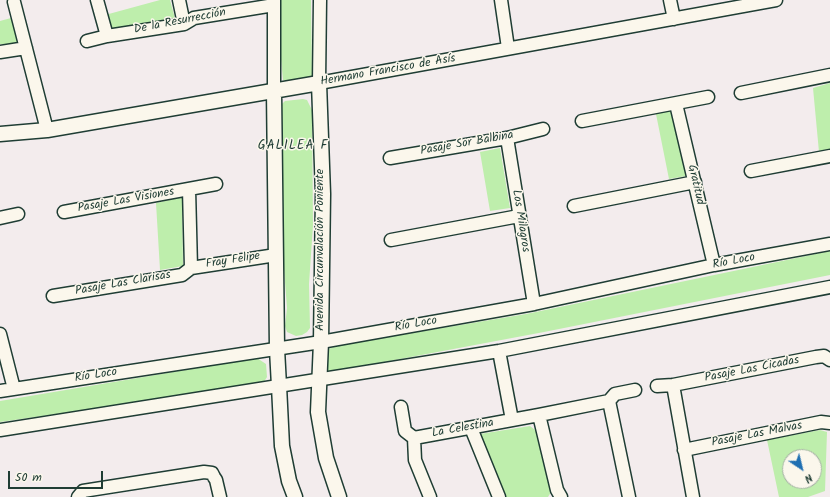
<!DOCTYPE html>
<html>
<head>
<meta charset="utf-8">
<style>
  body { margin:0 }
  #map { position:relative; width:830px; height:497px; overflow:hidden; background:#f3eced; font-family:Kalam,sans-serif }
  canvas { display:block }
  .north { position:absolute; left:782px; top:449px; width:40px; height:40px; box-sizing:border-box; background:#fbf7ec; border:1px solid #a3ada2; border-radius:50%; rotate:145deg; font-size:11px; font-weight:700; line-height:16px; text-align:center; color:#1f3d34 }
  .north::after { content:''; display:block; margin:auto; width:14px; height:18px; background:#1f6fb2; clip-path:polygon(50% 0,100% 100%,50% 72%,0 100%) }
  .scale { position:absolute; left:8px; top:471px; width:95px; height:18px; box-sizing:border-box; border:2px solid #1f3d34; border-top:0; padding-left:5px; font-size:12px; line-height:14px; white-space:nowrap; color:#1f3d34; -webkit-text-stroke:3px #fbf7ec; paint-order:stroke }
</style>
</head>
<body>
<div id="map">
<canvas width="830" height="497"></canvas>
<div class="north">N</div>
<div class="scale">50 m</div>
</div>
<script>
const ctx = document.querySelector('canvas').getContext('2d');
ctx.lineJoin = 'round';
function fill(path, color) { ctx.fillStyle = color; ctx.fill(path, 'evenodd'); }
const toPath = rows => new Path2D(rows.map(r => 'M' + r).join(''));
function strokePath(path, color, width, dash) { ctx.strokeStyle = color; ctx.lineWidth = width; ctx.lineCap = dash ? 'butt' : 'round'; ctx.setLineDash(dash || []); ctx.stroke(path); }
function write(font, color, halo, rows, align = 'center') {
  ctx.font = font + ' Kalam,sans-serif'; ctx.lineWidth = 3; ctx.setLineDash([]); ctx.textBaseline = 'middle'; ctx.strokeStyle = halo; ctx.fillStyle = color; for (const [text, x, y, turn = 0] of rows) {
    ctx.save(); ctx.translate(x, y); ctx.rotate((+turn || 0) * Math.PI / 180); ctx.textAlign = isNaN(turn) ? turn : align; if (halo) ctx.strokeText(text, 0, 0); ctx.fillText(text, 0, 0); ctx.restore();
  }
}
fill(toPath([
  [160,0,170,0,176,22,112,29,105,15],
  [280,0,311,0,312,77,290,82,283,80,280,49],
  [11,18,19,44,0,44,0,21],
  [830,83,830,151,819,152,813,88],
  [303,99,307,100,312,110,313,225,309,284,310,328,307,332,302,335,296,336,287,332,285,326,287,308,281,230,281,105,285,101],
  [672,109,686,176,669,179,656,114],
  [500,148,510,208,490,211,480,152],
  [182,197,183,266,160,270,156,203],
  [830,251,830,275,544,332,331,372,327,370,325,362,327,350,335,346,526,314],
  [257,358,266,364,267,377,262,385,0,422,0,401],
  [530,426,540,434,553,489,548,497,504,497,481,447,480,434],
  [820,430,827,432,825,491,808,497,779,497,767,440],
  [790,457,814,457,814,481,790,481]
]), '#beeeac');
const minor = toPath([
  [97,0,107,36],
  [179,0,184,24],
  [320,0,319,83,776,0],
  [501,0,508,48],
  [670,0,674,19],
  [14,2,47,130],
  [87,41,107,36,184,24,194,18,274,5],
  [0,52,26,48],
  [274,91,274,0],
  [741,93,830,75],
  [676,104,714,265],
  [582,121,708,97],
  [507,138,534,304],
  [390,158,507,138,543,129],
  [751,171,830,156],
  [189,189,191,268],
  [574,206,695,182],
  [64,212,216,184],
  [0,218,18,214],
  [391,240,519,216],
  [53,296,182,275,191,268,276,255],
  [0,334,14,389],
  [499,351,512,420],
  [673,385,693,497],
  [657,386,673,385,816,357,824,356,830,360],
  [0,391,321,342,534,304,714,265,830,244],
  [609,401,629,497],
  [401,407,405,431,414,438,415,460,430,497],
  [539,415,557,490,561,497],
  [471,428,499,497],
  [0,430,499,351,830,287],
  [414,438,539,415,609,401,615,394,635,390],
  [684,450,821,422,830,423],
  [78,497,83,491,204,472,212,473,214,477,216,480,220,497]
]);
const tertiary = toPath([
  [274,91,277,349,279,386,282,446,289,481,295,497],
  [0,134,47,130,319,83,323,194,321,342,318,412,326,458,339,497]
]);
strokePath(minor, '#1f3d34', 15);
strokePath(tertiary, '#1f3d34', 17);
strokePath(minor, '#fbf7ec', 12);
strokePath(tertiary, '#fbf7ec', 14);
write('12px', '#1f3d34', '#fbf7ec', [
  ["De la Resurrección",180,22,-11],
  ["Hermano Francisco de Asís",388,71,-10],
  ["Pasaje Sor Balbina",467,144,-10],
  ["Gratitud",695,185,77],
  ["Pasaje Las Visiones",126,201,-10],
  ["Los Milagros",520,221,81],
  ["Avenida Circunvalación Poniente",321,250,-90],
  ["Fray Felipe",233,261,-9],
  ["Río Loco",734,262,-11],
  ["Pasaje Las Clarisas",123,284,-10],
  ["Río Loco",416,325,-10],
  ["Pasaje Las Cicadas",752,370,-11],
  ["Río Loco",96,376,-9],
  ["La Celestina",463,429,-10],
  ["Pasaje Las Malvas",757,435,-11]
]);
ctx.letterSpacing = '1px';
write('13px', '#1f3d34', '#fbf7ec', [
  ["GALILEA F",293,147]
]);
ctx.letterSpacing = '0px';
</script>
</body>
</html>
